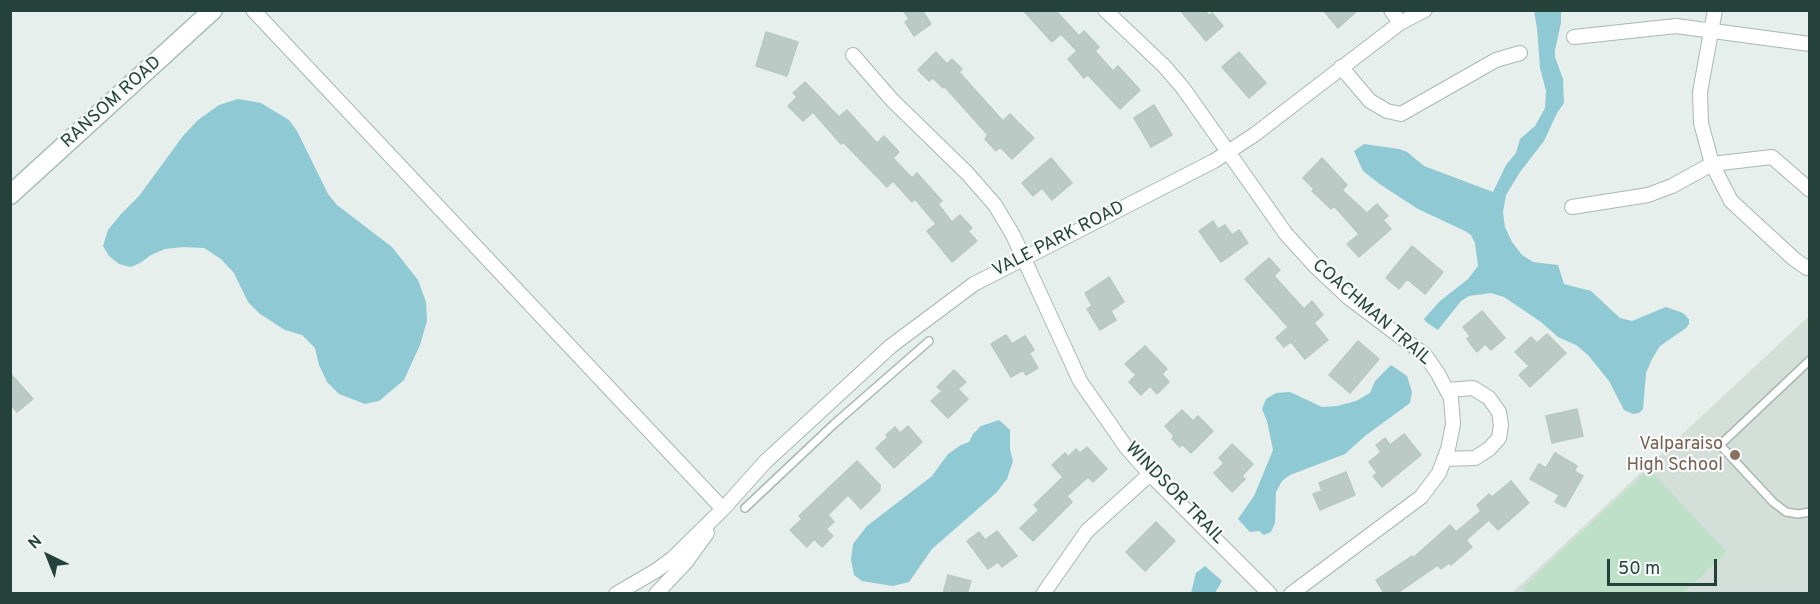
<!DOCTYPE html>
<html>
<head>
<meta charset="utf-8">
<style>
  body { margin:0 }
  #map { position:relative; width:1820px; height:604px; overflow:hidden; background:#e6efeb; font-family:Overpass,sans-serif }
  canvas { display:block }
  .frame { position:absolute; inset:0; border:12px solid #24423a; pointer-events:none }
  .north { position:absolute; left:18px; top:526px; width:60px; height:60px; -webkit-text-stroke:4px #f7fbf9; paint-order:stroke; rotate:317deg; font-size:16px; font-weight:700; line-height:24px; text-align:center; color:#24423a }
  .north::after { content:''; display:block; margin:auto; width:21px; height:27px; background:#24423a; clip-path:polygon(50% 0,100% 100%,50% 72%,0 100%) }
  .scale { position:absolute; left:1607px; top:559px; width:110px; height:27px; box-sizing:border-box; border:3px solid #24423a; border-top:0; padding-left:8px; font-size:18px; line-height:21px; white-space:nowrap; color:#24423a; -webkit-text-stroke:4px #f7fbf9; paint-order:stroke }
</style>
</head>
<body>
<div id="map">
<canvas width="1820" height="604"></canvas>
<div class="frame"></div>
<div class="north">N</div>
<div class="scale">50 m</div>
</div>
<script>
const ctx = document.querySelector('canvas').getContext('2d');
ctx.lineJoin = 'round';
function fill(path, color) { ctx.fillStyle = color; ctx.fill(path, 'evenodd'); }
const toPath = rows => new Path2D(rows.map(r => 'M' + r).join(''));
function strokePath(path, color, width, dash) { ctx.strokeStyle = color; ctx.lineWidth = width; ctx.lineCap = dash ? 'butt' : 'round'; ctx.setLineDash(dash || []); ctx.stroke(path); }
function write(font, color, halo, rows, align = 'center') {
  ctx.font = font + ' Overpass,sans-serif'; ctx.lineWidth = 4.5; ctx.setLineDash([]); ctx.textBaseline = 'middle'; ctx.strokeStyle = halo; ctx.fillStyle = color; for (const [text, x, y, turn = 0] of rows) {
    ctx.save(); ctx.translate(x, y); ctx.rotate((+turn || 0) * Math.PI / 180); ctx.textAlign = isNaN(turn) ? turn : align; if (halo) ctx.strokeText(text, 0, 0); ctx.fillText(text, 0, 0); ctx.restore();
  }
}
fill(toPath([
  [1809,316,1809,593,1512,593]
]), '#d4dfda');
fill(toPath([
  [1649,469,1727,552,1683,593,1527,593,1522,588]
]), '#bfe0c8');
fill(toPath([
  [1534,11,1561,11,1561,23,1555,50,1555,57,1563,79,1564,103,1557,113,1544,141,1520,172,1506,195,1503,212,1505,227,1512,242,1522,255,1533,262,1558,265,1564,284,1591,291,1620,318,1632,321,1666,307,1683,313,1689,319,1689,324,1686,328,1660,346,1652,359,1646,373,1643,409,1639,413,1633,414,1624,410,1609,381,1588,355,1576,345,1558,337,1541,322,1504,297,1491,293,1469,296,1461,301,1438,330,1426,322,1424,319,1440,301,1468,279,1478,266,1475,243,1471,235,1465,231,1418,209,1381,185,1363,171,1354,151,1364,144,1399,149,1407,152,1424,166,1493,192,1506,165,1516,153,1520,139,1535,126,1545,108,1546,91,1540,68,1537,28],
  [238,99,261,103,289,120,297,131,328,194,337,205,392,247,418,280,426,302,427,321,420,345,404,380,379,401,365,404,339,394,327,382,319,365,315,348,302,335,285,330,260,314,248,302,234,273,221,259,204,248,183,247,165,249,151,255,140,263,131,267,119,264,109,256,103,246,108,230,121,214,139,196,183,136,198,120,219,105],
  [1391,365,1407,376,1412,392,1410,403,1365,436,1345,454,1290,475,1282,481,1276,492,1275,523,1271,532,1264,535,1259,531,1250,532,1248,530,1238,519,1254,496,1273,450,1267,421,1262,409,1266,399,1276,393,1290,392,1322,407,1337,406,1356,401,1370,393,1375,381],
  [999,420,1010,430,1010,449,1013,461,1007,479,996,493,932,549,909,582,893,586,862,581,854,575,851,560,853,544,867,526,932,476,948,454,961,445,969,442,973,434,981,426],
  [1205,566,1222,581,1215,593,1191,593,1196,573]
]), '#8ec9d4');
const building = toPath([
  [903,10,922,10,931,24,914,36,905,22,909,19,903,10],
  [1023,10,1055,10,1079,36,1084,31,1099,47,1095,51,1113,71,1118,66,1140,90,1120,109,1088,75,1084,78,1068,59,1077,51,1061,34,1052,42,1023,10],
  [1180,10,1205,10,1209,16,1212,13,1223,26,1206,41,1180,10],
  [1323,10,1358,10,1338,28,1323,10],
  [766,32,798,42,787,76,756,66,766,32],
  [936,52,947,64,952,59,962,69,959,72,1003,121,1010,114,1034,138,1012,159,1000,147,996,151,985,139,988,135,944,86,943,88,933,78,929,81,918,70,936,52],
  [1239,52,1266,83,1249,98,1222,67,1239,52],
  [805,82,839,117,847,110,877,143,884,136,899,152,893,158,912,178,917,173,942,201,938,204,952,222,960,215,972,228,968,231,977,241,952,262,927,231,936,224,915,199,912,202,893,181,887,187,843,142,841,144,813,112,803,121,788,106,797,97,793,93,805,82],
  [1154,105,1172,135,1151,147,1134,118,1154,105],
  [1051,158,1072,183,1052,200,1042,188,1033,196,1022,183,1051,158],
  [1322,158,1347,185,1342,190,1367,213,1377,204,1388,216,1383,220,1391,229,1359,257,1347,244,1359,234,1334,206,1331,209,1312,191,1314,189,1303,178,1322,158],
  [1213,221,1218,229,1225,225,1232,235,1239,230,1248,243,1221,262,1199,231,1213,221],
  [1412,246,1443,272,1425,294,1407,279,1399,289,1386,278,1412,246],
  [1269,258,1280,270,1274,276,1304,309,1312,301,1323,315,1314,323,1328,340,1305,359,1291,342,1284,347,1276,338,1288,327,1245,279,1269,258],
  [1109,277,1124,302,1111,311,1116,320,1100,330,1087,309,1092,306,1085,293,1109,277],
  [1482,311,1505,338,1491,350,1485,344,1477,352,1467,339,1470,336,1463,327,1482,311],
  [1547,334,1566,353,1530,387,1519,375,1529,366,1515,352,1531,337,1537,343,1547,334],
  [1006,335,1012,344,1025,336,1034,350,1029,353,1038,368,1026,375,1023,370,1011,377,991,344,1006,335],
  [1358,341,1379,359,1350,393,1329,375,1358,341],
  [1145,346,1167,369,1162,374,1169,382,1157,394,1150,386,1141,395,1129,382,1136,375,1125,364,1145,346],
  [954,370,966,382,958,389,968,399,948,418,931,401,942,391,937,387,954,370],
  [10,373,33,399,17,412,10,404,10,373],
  [1577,409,1583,436,1552,443,1546,416,1577,409],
  [1182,410,1193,421,1198,416,1213,431,1191,453,1182,444,1180,447,1172,439,1174,436,1165,426,1182,410],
  [908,426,922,442,894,468,876,448,888,437,886,435,895,427,900,433,908,426],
  [1404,434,1421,455,1382,487,1373,476,1377,473,1369,462,1381,452,1376,445,1385,438,1390,445,1404,434],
  [1232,444,1253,464,1242,476,1245,479,1232,492,1214,473,1224,463,1219,458,1232,444],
  [1087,447,1107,469,1093,482,1088,477,1067,496,1072,502,1033,541,1020,528,1039,510,1034,505,1063,477,1052,465,1065,453,1068,457,1076,449,1080,453,1087,447],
  [1555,453,1577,466,1574,471,1583,476,1565,507,1555,502,1559,495,1530,479,1539,464,1546,468,1555,453],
  [857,461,880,485,880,490,861,509,848,495,828,515,834,522,826,529,833,536,822,547,814,539,807,547,790,530,802,519,799,516,857,461],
  [1346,472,1355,495,1320,510,1313,494,1322,491,1319,483,1346,472],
  [1511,481,1529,503,1498,530,1489,520,1466,540,1472,547,1451,565,1449,563,1441,569,1438,565,1396,594,1385,594,1376,580,1412,556,1413,558,1450,525,1456,532,1481,511,1477,505,1489,494,1492,497,1511,481],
  [1156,522,1175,541,1145,571,1126,552,1156,522],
  [997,531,1017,556,1002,567,998,562,988,569,967,541,979,532,985,540,997,531],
  [948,575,971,581,967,594,943,594,948,575]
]);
fill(building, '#bbcac4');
strokePath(building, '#b8c9c2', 1.5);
const service = toPath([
  [1810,360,1720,445,1773,502,1786,512,1798,514,1810,512],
  [745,508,834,424,929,341]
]);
const minor = toPath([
  [253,10,723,509],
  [1105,10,1164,66,1183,88,1286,234,1317,268,1349,298,1425,355,1437,372,1451,398,1453,424,1448,449,1439,473,1421,497,1291,594],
  [1391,10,1400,23],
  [1715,10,1700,92,1701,123,1712,164,1731,201,1794,259,1807,268,1810,266],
  [1574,37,1676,26,1810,44],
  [853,55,892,100,967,173,995,205,1013,235,1080,381,1126,447,1150,474,1270,594],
  [1341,67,1370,101,1387,111,1401,114,1496,60,1520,53],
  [1572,207,1648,195,1672,186,1712,164,1772,157,1810,190],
  [1444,459,1475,458,1489,449,1499,438,1501,425,1499,412,1489,398,1473,388,1447,390],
  [616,594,657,570,673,558,723,509,765,462,891,346,974,284,1214,161,1254,135,1400,23,1425,10],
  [656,594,686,562,707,533],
  [1043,594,1087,531,1150,474]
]);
const secondary = toPath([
  [10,195,213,10]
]);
strokePath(service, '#a8b8b2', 10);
strokePath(minor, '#a8b8b2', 16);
strokePath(secondary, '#a4bbb3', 21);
strokePath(service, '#fff', 7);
strokePath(minor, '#fff', 14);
strokePath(secondary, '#fff', 18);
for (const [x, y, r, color] of [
  [1735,455,6,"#8d6e63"]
]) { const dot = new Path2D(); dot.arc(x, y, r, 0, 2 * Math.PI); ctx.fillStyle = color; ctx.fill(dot); strokePath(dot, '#f7fbf9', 2); }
write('18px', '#24423a', '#f7fbf9', [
  ["RANSOM ROAD",112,103,-42],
  ["VALE PARK ROAD",1059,240,-27],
  ["COACHMAN TRAIL",1371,313,41],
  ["WINDSOR TRAIL",1174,494,46]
]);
write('18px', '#785e54', '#f7fbf9', [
  ["Valparaiso",1723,445],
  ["High School",1723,466]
], 'right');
</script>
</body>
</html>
